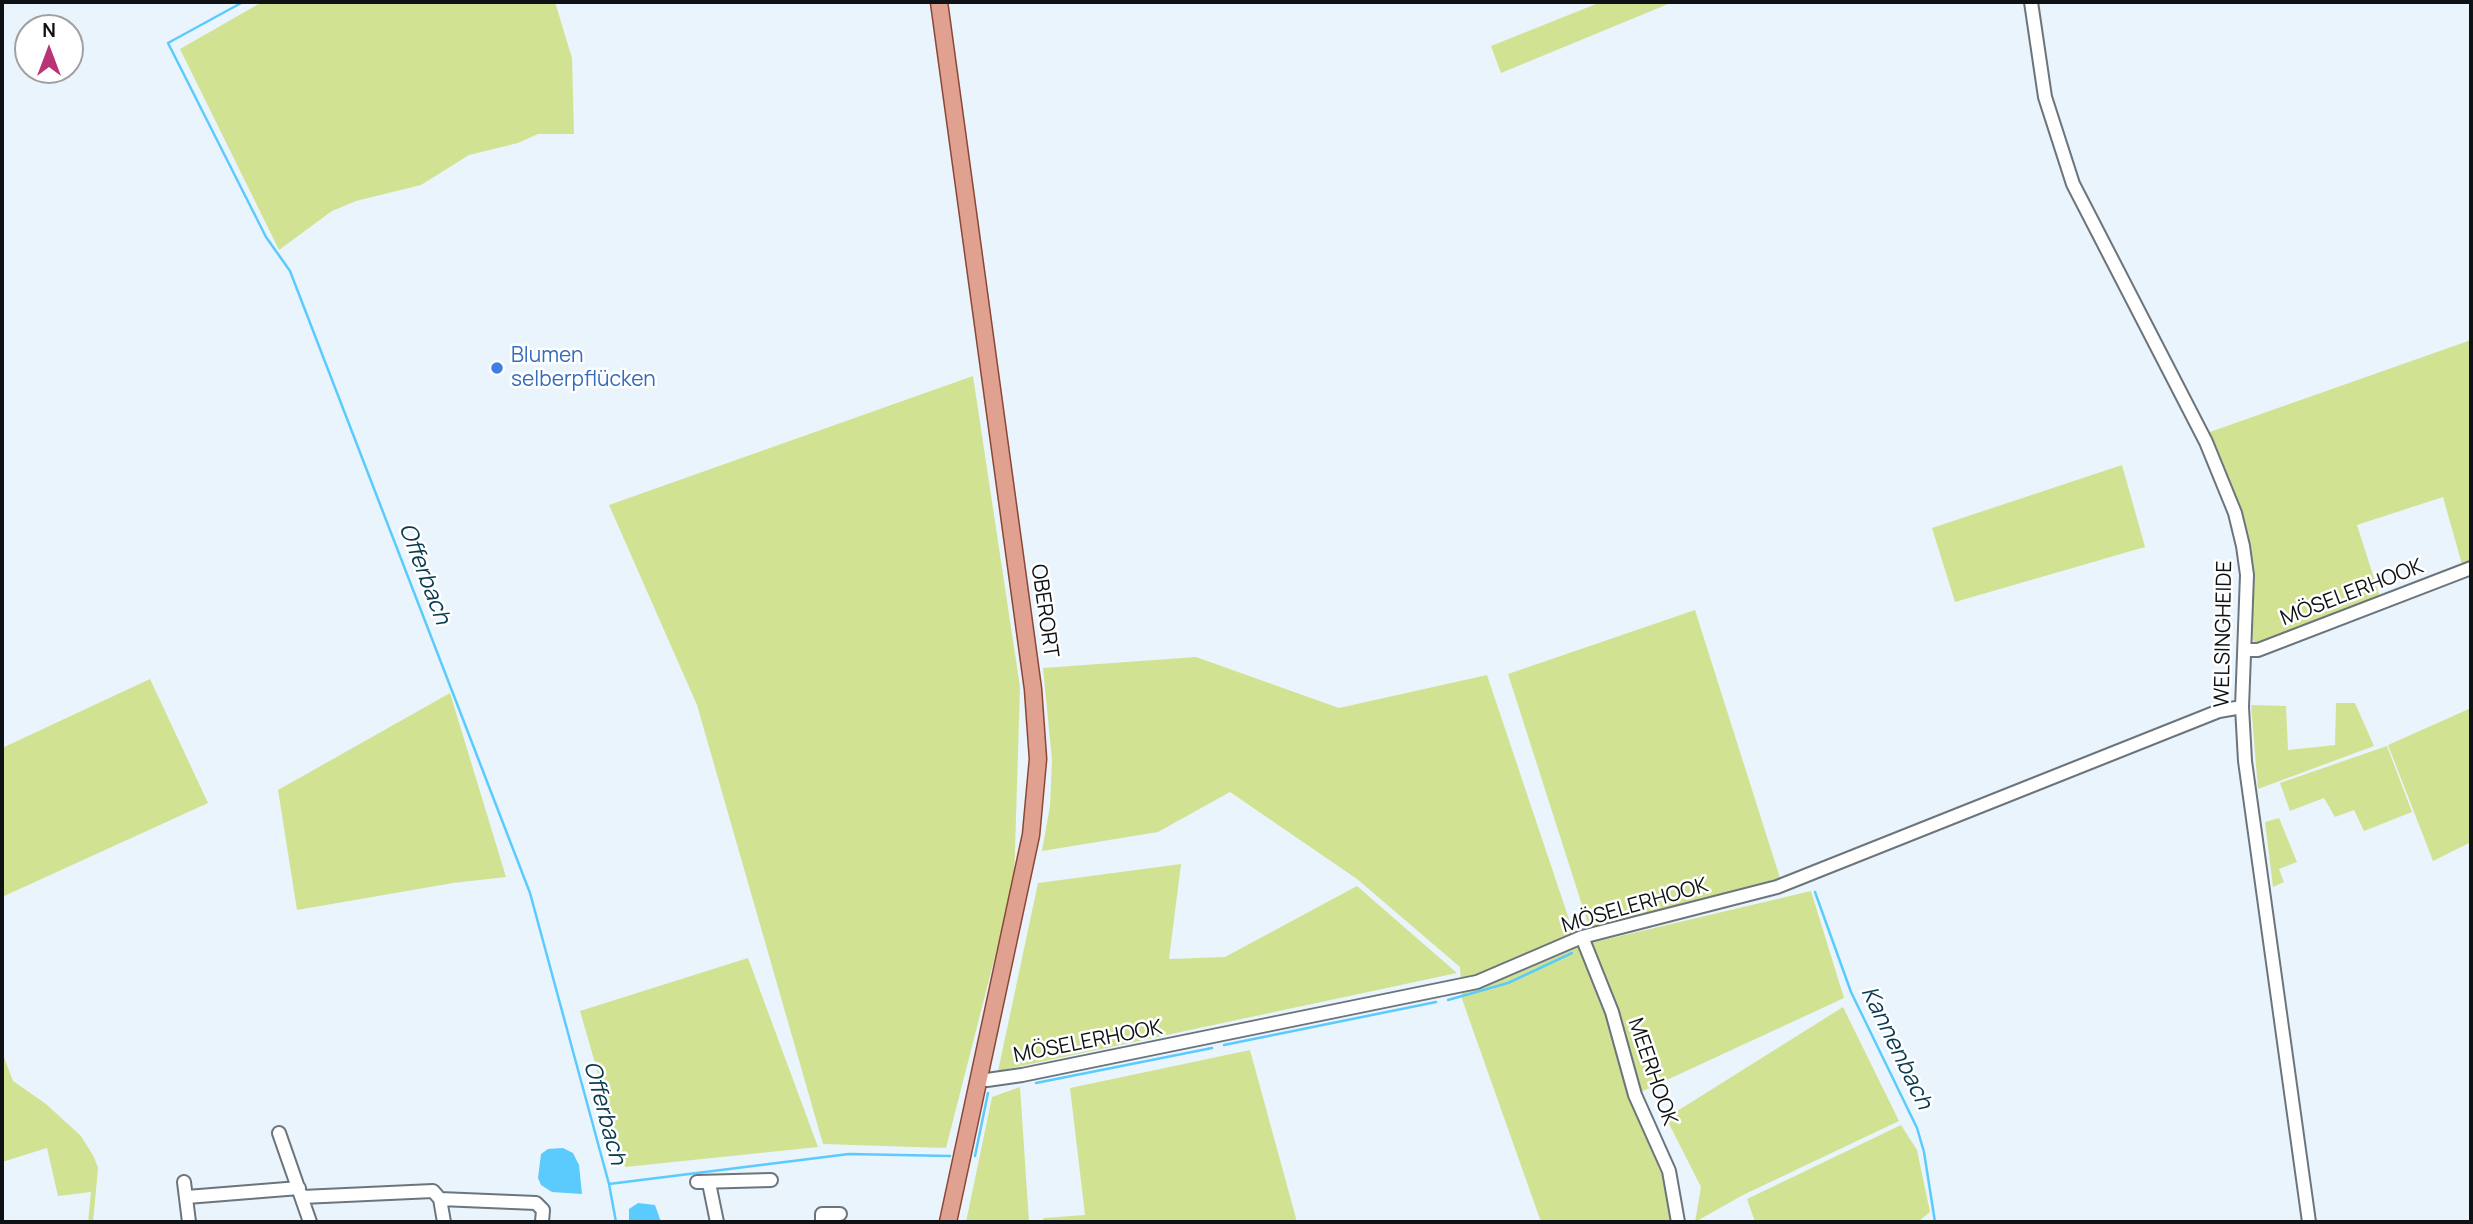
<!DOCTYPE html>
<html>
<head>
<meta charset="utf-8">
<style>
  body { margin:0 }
  #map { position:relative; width:2473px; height:1224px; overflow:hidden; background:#eaf4fd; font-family:Manrope,sans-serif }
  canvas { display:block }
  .frame { position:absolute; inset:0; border:4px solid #0f1215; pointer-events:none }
  .north { position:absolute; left:14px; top:14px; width:70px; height:70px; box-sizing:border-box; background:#fff; border:2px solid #9fa0a1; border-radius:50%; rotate:0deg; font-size:19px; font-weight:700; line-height:28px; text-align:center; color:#0f1215 }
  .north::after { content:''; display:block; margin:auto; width:24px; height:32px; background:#b93376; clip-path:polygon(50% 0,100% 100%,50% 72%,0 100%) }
</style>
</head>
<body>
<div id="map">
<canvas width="2473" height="1224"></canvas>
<div class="frame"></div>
<div class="north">N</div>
</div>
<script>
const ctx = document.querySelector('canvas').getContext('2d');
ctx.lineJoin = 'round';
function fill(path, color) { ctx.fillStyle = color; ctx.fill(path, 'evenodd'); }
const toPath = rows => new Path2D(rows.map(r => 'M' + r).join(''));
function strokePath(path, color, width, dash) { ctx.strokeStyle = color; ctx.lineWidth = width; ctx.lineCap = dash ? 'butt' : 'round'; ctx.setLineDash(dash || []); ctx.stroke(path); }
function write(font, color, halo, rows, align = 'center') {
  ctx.font = font + ' Manrope,sans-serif'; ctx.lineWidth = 5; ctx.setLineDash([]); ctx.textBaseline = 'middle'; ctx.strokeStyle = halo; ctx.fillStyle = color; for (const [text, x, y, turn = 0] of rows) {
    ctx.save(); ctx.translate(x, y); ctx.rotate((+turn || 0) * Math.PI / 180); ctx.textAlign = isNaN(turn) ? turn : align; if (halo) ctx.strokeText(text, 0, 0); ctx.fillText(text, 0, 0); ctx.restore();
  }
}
fill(toPath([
  [262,2,555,2,572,58,574,134,538,134,518,143,469,155,421,185,356,201,332,211,279,250,180,49],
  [1601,2,1673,2,1501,73,1491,46],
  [2471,340,2471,564,2463,568,2443,497,2357,525,2381,600,2256,645,2250,635,2251,576,2207,433],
  [973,376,1020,687,1014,882,946,1148,823,1144,697,705,609,505],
  [2122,465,2145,547,1955,602,1932,528],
  [1695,610,1780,878,1590,930,1508,674],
  [1196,657,1339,708,1487,675,1578,946,1811,891,1844,998,1630,1097,1662,1175,1671,1222,1541,1222,1462,999,1460,967,1357,879,1230,792,1158,832,1042,851,1050,806,1052,760,1043,668],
  [150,679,208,803,2,897,2,748],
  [450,693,506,877,453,883,297,910,278,790],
  [2336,703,2355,703,2374,746,2258,789,2251,705,2286,706,2288,750,2335,745],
  [2471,708,2471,842,2433,861,2388,745],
  [2387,746,2412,812,2364,831,2354,810,2335,817,2324,798,2290,811,2280,783],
  [2279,818,2297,862,2279,869,2284,882,2273,887,2265,822],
  [1181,864,1169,959,1225,957,1357,886,1457,973,998,1071,1038,883],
  [748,958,818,1147,625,1167,580,1011],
  [1843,1007,1899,1121,1743,1195,1695,1222,1701,1187,1666,1118],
  [1250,1050,1297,1222,1044,1222,1043,1218,1085,1215,1070,1088],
  [2,1052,13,1081,46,1104,81,1136,94,1157,98,1168,93,1222,88,1222,91,1192,58,1196,47,1148,2,1162],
  [1020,1087,1029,1222,966,1222,992,1097],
  [1901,1125,1917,1150,1930,1212,1918,1222,1755,1222,1747,1199]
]), '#d1e393');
fill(toPath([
  [563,1148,573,1153,579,1165,582,1194,552,1192,541,1185,538,1178,541,1154,548,1149],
  [638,1203,655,1205,661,1222,629,1222,629,1209]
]), '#5bcbfd');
strokePath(toPath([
  [243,2,168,43,266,237,290,271,530,893,609,1184,616,1222],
  [1815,892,1851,992,1917,1128,1924,1152,1935,1222],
  [1448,1000,1508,983,1572,953],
  [1224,1045,1436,1002],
  [1036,1083,1212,1048],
  [975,1156,988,1093],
  [609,1184,849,1154,950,1156]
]), '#5bcbfd', 2.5);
const minor = toPath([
  [2031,2,2045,97,2073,184,2206,442,2235,513,2243,546,2247,575,2242,707,2245,761,2309,1222],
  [2245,650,2258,650,2471,568],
  [1582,937,1612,1012,1635,1095,1669,1171,1678,1222],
  [979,1078,987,1080,1022,1075,1477,982,1582,937,1777,887,2219,711,2242,707],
  [279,1133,310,1222],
  [184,1182,189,1222],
  [697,1182,771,1180],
  [709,1183,717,1222],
  [187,1197,299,1188],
  [302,1197,433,1191,440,1199,444,1222],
  [440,1199,536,1203,543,1210,542,1222],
  [822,1222,822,1214,840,1214]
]);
const major = toPath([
  [939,2,1033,689,1038,759,1031,835,948,1222]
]);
strokePath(minor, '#6c757c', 16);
strokePath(major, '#8a4736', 19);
strokePath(minor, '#fff', 12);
strokePath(major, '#e0a191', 16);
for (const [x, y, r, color] of [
  [497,368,7,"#3f7fe0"]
]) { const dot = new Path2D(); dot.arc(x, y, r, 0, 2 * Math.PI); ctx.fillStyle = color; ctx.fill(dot); strokePath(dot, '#fff', 2.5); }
write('21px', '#366cbe', '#fff', [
  ["Blumen",511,356],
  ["selberpflücken",511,380]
], 'left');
write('21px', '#0f1215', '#fff', [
  ["MÖSELERHOOK",2352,593,-21],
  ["OBERORT",1044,611,82],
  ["WELSINGHEIDE",2224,634,-89],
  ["MÖSELERHOOK",1635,906,-16],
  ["MÖSELERHOOK",1088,1042,-11],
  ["MEERHOOK",1652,1072,71]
]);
write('italic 23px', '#083b4f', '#fff', [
  ["Offerbach",424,574,69],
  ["Kannenbach",1896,1048,64],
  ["Offerbach",604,1113,75]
]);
</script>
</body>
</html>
